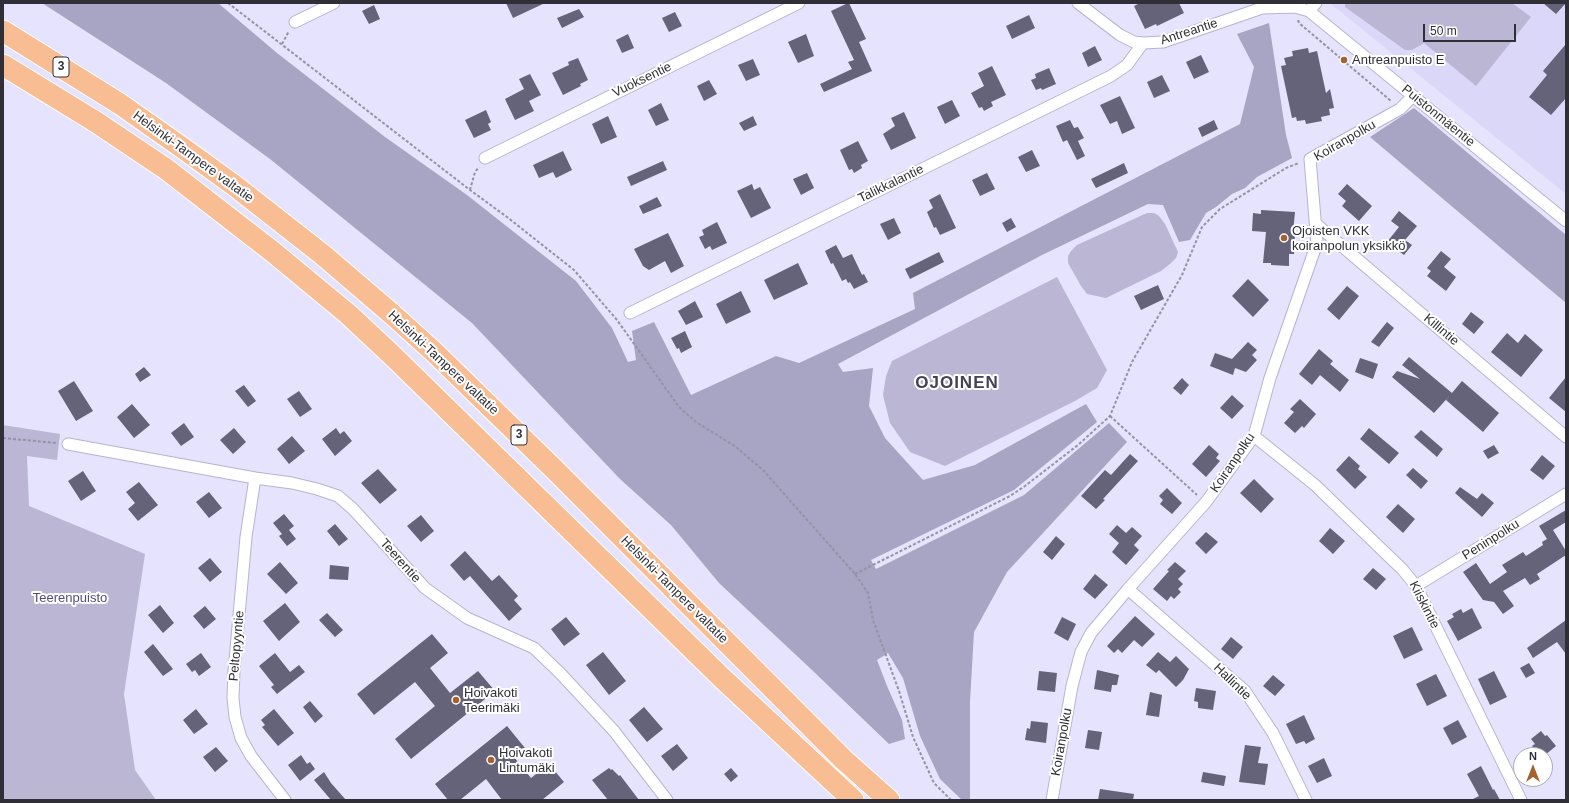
<!DOCTYPE html>
<html>
<head>
<meta charset="utf-8">
<style>
  body { margin:0 }
  #map { position:relative; width:1569px; height:803px; overflow:hidden; background:#e5e3fd; font-family:Helvetica,sans-serif }
  canvas { display:block }
  .frame { position:absolute; inset:0; border:4px solid #302f38; pointer-events:none }
  .north { position:absolute; left:1513px; top:747px; width:40px; height:40px; box-sizing:border-box; background:#fff; border:1px solid #acacaf; border-radius:50%; rotate:0deg; font-size:11px; font-weight:700; line-height:16px; text-align:center; color:#302f38 }
  .north::after { content:''; display:block; margin:auto; width:14px; height:18px; background:#a4622e; clip-path:polygon(50% 0,100% 100%,50% 72%,0 100%) }
  .scale { position:absolute; left:1423px; top:24px; width:93px; height:18px; box-sizing:border-box; border:2px solid #302f38; border-top:0; padding-left:5px; font-size:12px; line-height:14px; white-space:nowrap; color:#302f38; -webkit-text-stroke:3px #fff; paint-order:stroke }
</style>
</head>
<body>
<div id="map">
<canvas width="1569" height="803"></canvas>
<div class="frame"></div>
<div class="north">N</div>
<div class="scale">50 m</div>
</div>
<script>
const ctx = document.querySelector('canvas').getContext('2d');
ctx.lineJoin = 'round';
function fill(path, color) { ctx.fillStyle = color; ctx.fill(path, 'evenodd'); }
const toPath = rows => new Path2D(rows.map(r => 'M' + r).join(''));
function strokePath(path, color, width, dash) { ctx.strokeStyle = color; ctx.lineWidth = width; ctx.lineCap = dash ? 'butt' : 'round'; ctx.setLineDash(dash || []); ctx.stroke(path); }
function write(font, color, halo, rows, align = 'center') {
  ctx.font = font + ' Helvetica,sans-serif'; ctx.lineWidth = 4; ctx.setLineDash([]); ctx.textBaseline = 'middle'; ctx.strokeStyle = halo; ctx.fillStyle = color; for (const [text, x, y, turn = 0] of rows) {
    ctx.save(); ctx.translate(x, y); ctx.rotate((+turn || 0) * Math.PI / 180); ctx.textAlign = isNaN(turn) ? turn : align; if (halo) ctx.strokeText(text, 0, 0); ctx.fillText(text, 0, 0); ctx.restore();
  }
}
fill(toPath([
  [1332,3,1566,3,1566,194,1331,4]
]), '#dbd7f8');
fill(toPath([
  [1345,3,1512,3,1531,17,1476,86,1424,43,1412,50,1405,50,1345,7],
  [1147,213,1154,213,1159,216,1165,224,1178,252,1176,258,1170,264,1161,271,1106,298,1087,294,1081,286,1068,263,1068,256,1071,251,1077,245],
  [1057,277,1107,370,1097,388,1075,401,945,466,910,452,890,423,883,395,886,376,892,361],
  [3,425,60,434,57,460,27,456,29,506,145,554,124,694,135,770,156,800,3,800]
]), '#bab6d3');
fill(toPath([
  [42,3,218,3,277,53,385,137,467,195,576,281,612,328,628,362,636,360,632,331,654,322,691,395,776,356,799,363,915,309,913,293,1240,124,1254,67,1237,34,1269,23,1286,135,1292,158,1257,177,1245,188,1232,194,1216,207,1206,213,1190,240,1179,242,1163,205,1148,204,1042,255,838,364,843,372,873,368,869,406,885,438,923,480,975,465,1086,404,1097,422,1014,490,871,560,876,569,1024,495,1109,423,1127,442,1007,572,974,632,970,701,970,800,962,800,940,779,920,736,903,678,888,653,877,660,887,686,902,720,905,739,889,744,812,670,719,583,671,525,620,479,472,323,270,159,166,83],
  [1414,108,1566,235,1566,303,1370,137]
]), '#a8a4c3');
fill(toPath([
  [506,3,545,3,513,18],
  [848,3,849,3,866,39,859,42,872,71,824,92,820,84,852,69,848,62,854,60,831,11],
  [1140,3,1179,3,1184,13,1157,26,1156,24,1145,29,1134,6],
  [1543,3,1566,3,1556,14],
  [374,5,380,19,369,24,362,11],
  [579,9,584,17,562,28,557,18],
  [675,12,682,26,669,32,662,18],
  [1029,15,1035,28,1012,39,1006,26],
  [628,34,634,48,622,53,616,40],
  [806,34,814,56,798,63,788,42],
  [1566,44,1566,98,1551,115,1529,97,1547,75,1543,71],
  [1095,46,1102,60,1088,67,1082,53],
  [1308,48,1309,53,1317,51,1326,93,1330,89,1334,108,1329,109,1330,115,1321,117,1322,121,1306,124,1305,120,1297,121,1296,117,1292,118,1281,66,1286,65,1284,58,1293,56,1292,51],
  [1201,55,1209,72,1194,79,1186,62],
  [578,58,588,80,580,84,581,86,563,95,552,73,569,65,568,62],
  [753,59,760,75,746,81,738,65],
  [992,66,1006,95,991,102,993,106,984,111,982,107,979,108,971,93,984,86,978,73],
  [1049,68,1056,84,1042,90,1041,88,1036,90,1031,80,1036,78,1035,74],
  [530,74,541,95,529,101,534,111,515,120,505,99,524,89,519,79],
  [1162,75,1170,91,1154,98,1147,82],
  [709,80,717,94,704,101,697,86],
  [1120,96,1135,128,1122,134,1117,121,1110,124,1100,105],
  [952,100,960,116,945,124,937,107],
  [661,103,669,120,656,126,648,110],
  [486,110,491,122,488,124,491,130,474,138,465,120],
  [904,112,916,138,891,150,883,134,895,126,891,118],
  [608,116,617,137,601,144,592,124],
  [753,116,757,125,744,131,739,123],
  [1070,120,1074,128,1078,127,1084,138,1078,141,1085,156,1077,160,1067,140,1063,142,1056,126],
  [1214,120,1218,129,1202,137,1198,128],
  [858,141,868,161,861,165,862,168,854,173,852,169,849,170,840,150],
  [1032,150,1040,166,1026,172,1018,157],
  [563,151,572,170,556,178,553,172,539,178,533,165],
  [663,161,667,170,631,186,627,177],
  [1124,163,1128,173,1096,188,1091,179],
  [807,173,814,188,801,195,793,179],
  [987,173,995,189,980,196,972,180],
  [752,184,754,190,760,187,771,208,751,218,737,191],
  [1347,184,1372,206,1359,221,1342,206,1346,201,1338,194],
  [940,194,956,228,940,235,936,227,934,228,927,212,933,208,929,200],
  [657,197,662,206,643,214,639,206],
  [1261,210,1295,212,1293,233,1295,234,1294,254,1289,254,1289,266,1271,265,1271,263,1263,263,1266,232,1252,231,1253,213,1261,214],
  [1399,211,1417,226,1405,240,1412,245,1404,255,1387,242,1399,227,1391,221],
  [894,218,901,233,888,240,880,224],
  [1011,218,1016,227,1007,232,1002,223],
  [717,222,727,243,712,250,710,246,705,249,699,237,704,235,702,230],
  [668,233,684,266,671,273,665,261,649,270,643,266,634,249],
  [836,245,843,258,852,254,862,275,864,274,868,282,854,289,850,282,848,283,846,279,842,281,833,263,831,264,825,251],
  [1441,251,1451,259,1444,267,1456,277,1446,291,1427,276,1431,271,1427,268],
  [939,252,944,262,910,279,905,269],
  [798,263,808,284,774,300,764,280],
  [1248,279,1269,300,1253,317,1232,296],
  [1158,285,1164,299,1141,310,1134,296],
  [1347,286,1359,296,1339,320,1327,309],
  [741,291,751,312,726,324,716,304],
  [695,301,703,317,686,325,678,311],
  [1471,312,1484,322,1474,334,1462,324],
  [1387,322,1394,328,1379,347,1371,342],
  [685,331,692,347,681,353,679,348,677,349,671,338],
  [1507,333,1518,343,1525,334,1543,350,1521,377,1491,352],
  [1248,342,1257,350,1252,355,1257,360,1246,372,1235,368,1233,375,1210,366,1215,353,1232,359],
  [1319,349,1333,361,1330,364,1349,380,1340,392,1320,375,1312,385,1299,374],
  [1409,357,1452,393,1434,413,1392,377,1397,371,1420,379,1402,365],
  [1360,358,1378,364,1373,379,1355,372],
  [144,367,151,375,140,382,135,374],
  [1566,377,1566,412,1549,398],
  [1182,378,1189,385,1181,395,1173,388],
  [74,381,93,411,76,421,58,391],
  [1462,381,1499,413,1483,432,1446,400],
  [244,385,256,401,248,407,235,391],
  [299,391,312,409,300,417,287,399],
  [1232,395,1244,406,1232,419,1220,408],
  [1300,399,1316,414,1304,428,1302,426,1295,433,1284,423,1294,412,1290,409],
  [132,404,150,425,134,438,117,417],
  [184,423,194,437,181,446,171,433],
  [234,428,246,442,233,454,220,440],
  [336,428,340,434,344,431,352,441,335,456,322,439],
  [1369,428,1399,453,1389,464,1360,439],
  [1421,430,1443,449,1437,457,1414,437],
  [292,436,305,451,289,464,277,449],
  [1209,445,1219,454,1216,458,1220,461,1206,477,1192,464],
  [1494,445,1499,453,1488,459,1483,451],
  [1130,454,1138,461,1103,499,1105,500,1096,509,1081,496,1105,470,1111,475],
  [1542,455,1555,466,1543,480,1530,470],
  [1349,456,1360,466,1358,469,1367,477,1355,489,1336,470],
  [1413,468,1428,481,1421,489,1406,475],
  [378,469,397,490,380,504,361,483],
  [83,471,96,491,81,501,68,481],
  [1254,479,1274,499,1261,513,1240,493],
  [139,482,158,505,138,521,128,509,135,503,126,492],
  [1460,487,1477,499,1482,493,1494,503,1482,517,1455,493],
  [1167,488,1182,503,1172,514,1160,504,1163,500,1159,496],
  [209,492,222,508,209,518,196,502],
  [1398,504,1415,519,1403,533,1386,517],
  [1566,510,1566,522,1553,530,1566,551,1566,555,1537,574,1540,579,1530,585,1525,578,1503,591,1514,606,1503,614,1494,602,1483,600,1463,572,1476,563,1490,584,1507,572,1502,565,1523,552,1526,556,1543,545,1542,542,1547,539,1539,526],
  [284,514,294,526,289,530,296,539,287,546,279,536,282,534,273,523],
  [421,515,434,531,421,542,407,526],
  [335,524,348,539,339,546,327,531],
  [1117,525,1126,533,1132,527,1142,536,1134,545,1139,550,1126,565,1112,552,1119,543,1109,534],
  [1330,528,1345,541,1333,554,1319,541],
  [1206,532,1218,542,1206,554,1195,543],
  [1056,536,1065,544,1052,560,1043,552],
  [465,551,492,581,499,575,518,596,514,600,522,609,509,621,470,576,464,581,450,565],
  [210,558,222,572,210,582,198,568],
  [280,562,298,583,286,594,267,574],
  [1175,562,1186,571,1178,579,1183,584,1178,589,1181,592,1174,599,1171,596,1167,601,1153,589,1169,571,1167,570],
  [330,565,349,567,348,580,329,579],
  [1373,568,1386,579,1376,590,1363,579],
  [1095,574,1108,585,1095,599,1083,589],
  [285,603,300,622,279,641,263,621],
  [160,605,174,623,163,633,148,615],
  [205,606,216,619,204,629,193,616],
  [1472,608,1482,628,1458,641,1447,621,1454,617,1452,614,1461,609,1463,613],
  [327,613,343,630,335,637,319,620],
  [1135,616,1155,634,1142,647,1134,640,1122,653,1118,649,1114,653,1107,646],
  [566,617,580,634,564,646,551,629],
  [1062,617,1076,624,1068,641,1054,633],
  [1566,620,1566,654,1557,642,1533,658,1527,648],
  [1412,627,1423,650,1404,659,1393,636],
  [432,634,448,653,430,668,450,693,478,671,495,691,411,759,395,739,435,706,415,682,374,715,357,694],
  [1231,637,1243,647,1233,659,1221,649],
  [153,644,173,669,163,676,144,652],
  [603,652,626,681,609,695,586,665],
  [1158,652,1170,662,1176,656,1189,669,1183,680,1176,687,1159,670,1156,673,1146,665],
  [201,653,211,667,199,676,195,670,192,672,186,664],
  [275,653,290,672,299,665,305,672,277,694,271,687,274,685,259,666],
  [1529,663,1535,673,1526,678,1520,668],
  [1097,670,1119,675,1117,685,1112,685,1111,692,1094,689],
  [1039,671,1057,673,1055,692,1037,690],
  [1494,671,1507,697,1490,705,1478,679],
  [1436,674,1447,696,1427,706,1416,684],
  [1273,675,1285,685,1275,696,1263,686],
  [1196,688,1216,691,1213,710,1198,708,1198,702,1194,701],
  [1150,692,1162,695,1159,717,1146,715],
  [310,701,323,716,315,723,303,707],
  [644,707,663,729,647,742,629,720],
  [196,709,208,724,194,734,183,720],
  [274,709,294,733,278,746,262,727,265,725,261,720],
  [1304,715,1315,739,1306,744,1304,741,1296,744,1286,724],
  [1458,720,1467,737,1452,745,1443,728],
  [1031,721,1048,723,1046,743,1025,740,1027,728,1030,729],
  [507,726,525,748,514,757,531,778,549,764,564,782,542,800,502,800,486,779,460,800,448,800,435,784],
  [1088,730,1102,732,1099,750,1085,748],
  [1541,731,1545,736,1547,735,1556,746,1545,755,1540,755,1532,746,1535,744,1531,739],
  [677,744,688,758,673,771,661,756],
  [1245,745,1261,747,1258,763,1268,764,1265,785,1239,782],
  [216,747,228,761,215,772,203,757],
  [301,755,307,764,310,762,315,769,300,781,288,765],
  [1324,758,1332,776,1317,783,1308,766],
  [1481,766,1493,790,1494,789,1500,800,1471,800,1479,796,1467,774],
  [609,768,611,770,612,769,619,776,620,775,639,800,608,800,592,780],
  [731,768,738,776,731,782,724,774],
  [324,772,331,783,346,800,331,800,314,780],
  [1203,772,1226,776,1224,786,1201,782],
  [1100,789,1134,794,1133,800,1098,800]
]), '#656379');
const street = toPath([
  [1078,3,1120,35,1134,42,1143,43,1163,42,1262,8,1295,7,1309,11,1566,221],
  [1309,11,1316,3],
  [295,22,334,3],
  [485,158,799,3],
  [1316,224,1566,437],
  [630,313,1111,76,1127,65,1143,43],
  [1254,436,1315,485,1403,570,1416,586,1521,800],
  [68,444,255,478,292,483,317,489,338,496,353,509,425,588,467,618,534,648,560,673,614,731,667,800],
  [255,478,246,537,234,671,233,698,235,717,241,738,251,756,285,800],
  [1416,586,1566,494],
  [1128,589,1245,691,1273,733,1306,800],
  [1052,800,1072,686,1081,652,1091,633,1128,589,1206,502,1254,436,1270,378,1317,243,1310,159,1400,109,1413,96]
]);
const highway = toPath([
  [3,31,120,104,184,149,235,186,323,255,393,315,434,352,558,473,844,760,889,800],
  [3,65,96,122,166,169,273,252,348,314,395,358,722,678,853,800]
]);
strokePath(street, '#b7b4cd', 13);
strokePath(highway, '#fff', 23);
strokePath(toPath([
  [228,3,470,190,507,217,574,270,617,320,679,407,696,422,736,447,763,470,855,574,868,593,873,620,899,691,913,737,934,783,951,800],
  [1298,20,1299,23,1391,101],
  [282,44,289,31],
  [470,190,475,172,479,167],
  [1110,416,1197,495],
  [3,438,57,443],
  [855,574,1010,496,1025,486,1078,445,1110,416,1132,362,1182,275,1202,227,1220,209,1286,168,1299,163]
]), '#9493a5', 2, [3, 2]);
strokePath(street, '#fff', 11);
strokePath(highway, '#f9bd93', 21);
for (const [x, y, r, color] of [
  [1344,60,4,"#a4622e"],
  [1284,238,4,"#a4622e"],
  [456,700,4,"#a4622e"],
  [491,760,4,"#a4622e"]
]) { const dot = new Path2D(); dot.arc(x, y, r, 0, 2 * Math.PI); ctx.fillStyle = color; ctx.fill(dot); strokePath(dot, '#fff', 1.5); }
for (const [x, y, w] of [
  [61,67,16],
  [519,435,16]
]) { const box = new Path2D(); box.roundRect(x - w / 2, y - 10, w, 20, 3); ctx.fillStyle = '#fff'; ctx.fill(box); strokePath(box, '#302f38', 1); }
write('bold 12px', '#302f38', null, [
  ["3",61,67],
  ["3",519,435]
]);
write('13px', '#302f38', '#fff', [
  ["Antreantie",1189,32,-18],
  ["Vuoksentie",642,80,-26],
  ["Puistonmäentie",1438,116,39],
  ["Koiranpolku",1345,141,-30],
  ["Helsinki-Tampere valtatie",193,157,36],
  ["Talikkalantie",891,184,-26],
  ["Killintie",1441,330,40],
  ["Helsinki-Tampere valtatie",443,363,43],
  ["Koiranpolku",1233,463,-56],
  ["Peninpolku",1491,540,-32],
  ["Teerentie",400,561,48],
  ["Helsinki-Tampere valtatie",674,590,45],
  ["Kiiskintie",1424,605,63],
  ["Peltopyyntie",237,646,-85],
  ["Hallintie",1232,682,44],
  ["Koiranpolku",1062,742,-80]
]);
write('13px', '#302f38', '#fff', [
  ["Antreanpuisto E",1352,60],
  ["Ojoisten VKK",1292,231],
  ["koiranpolun yksikkö",1292,246],
  ["Hoivakoti",464,693],
  ["Teerimäki",464,708],
  ["Hoivakoti",499,753],
  ["Lintumäki",499,768]
], 'left');
write('13px', '#554d7b', '#fff', [
  ["Teerenpuisto",70,598]
]);
ctx.letterSpacing = '1px';
write('bold 17px', '#454257', '#fff', [
  ["OJOINEN",957,383]
]);
ctx.letterSpacing = '0px';
</script>
</body>
</html>
